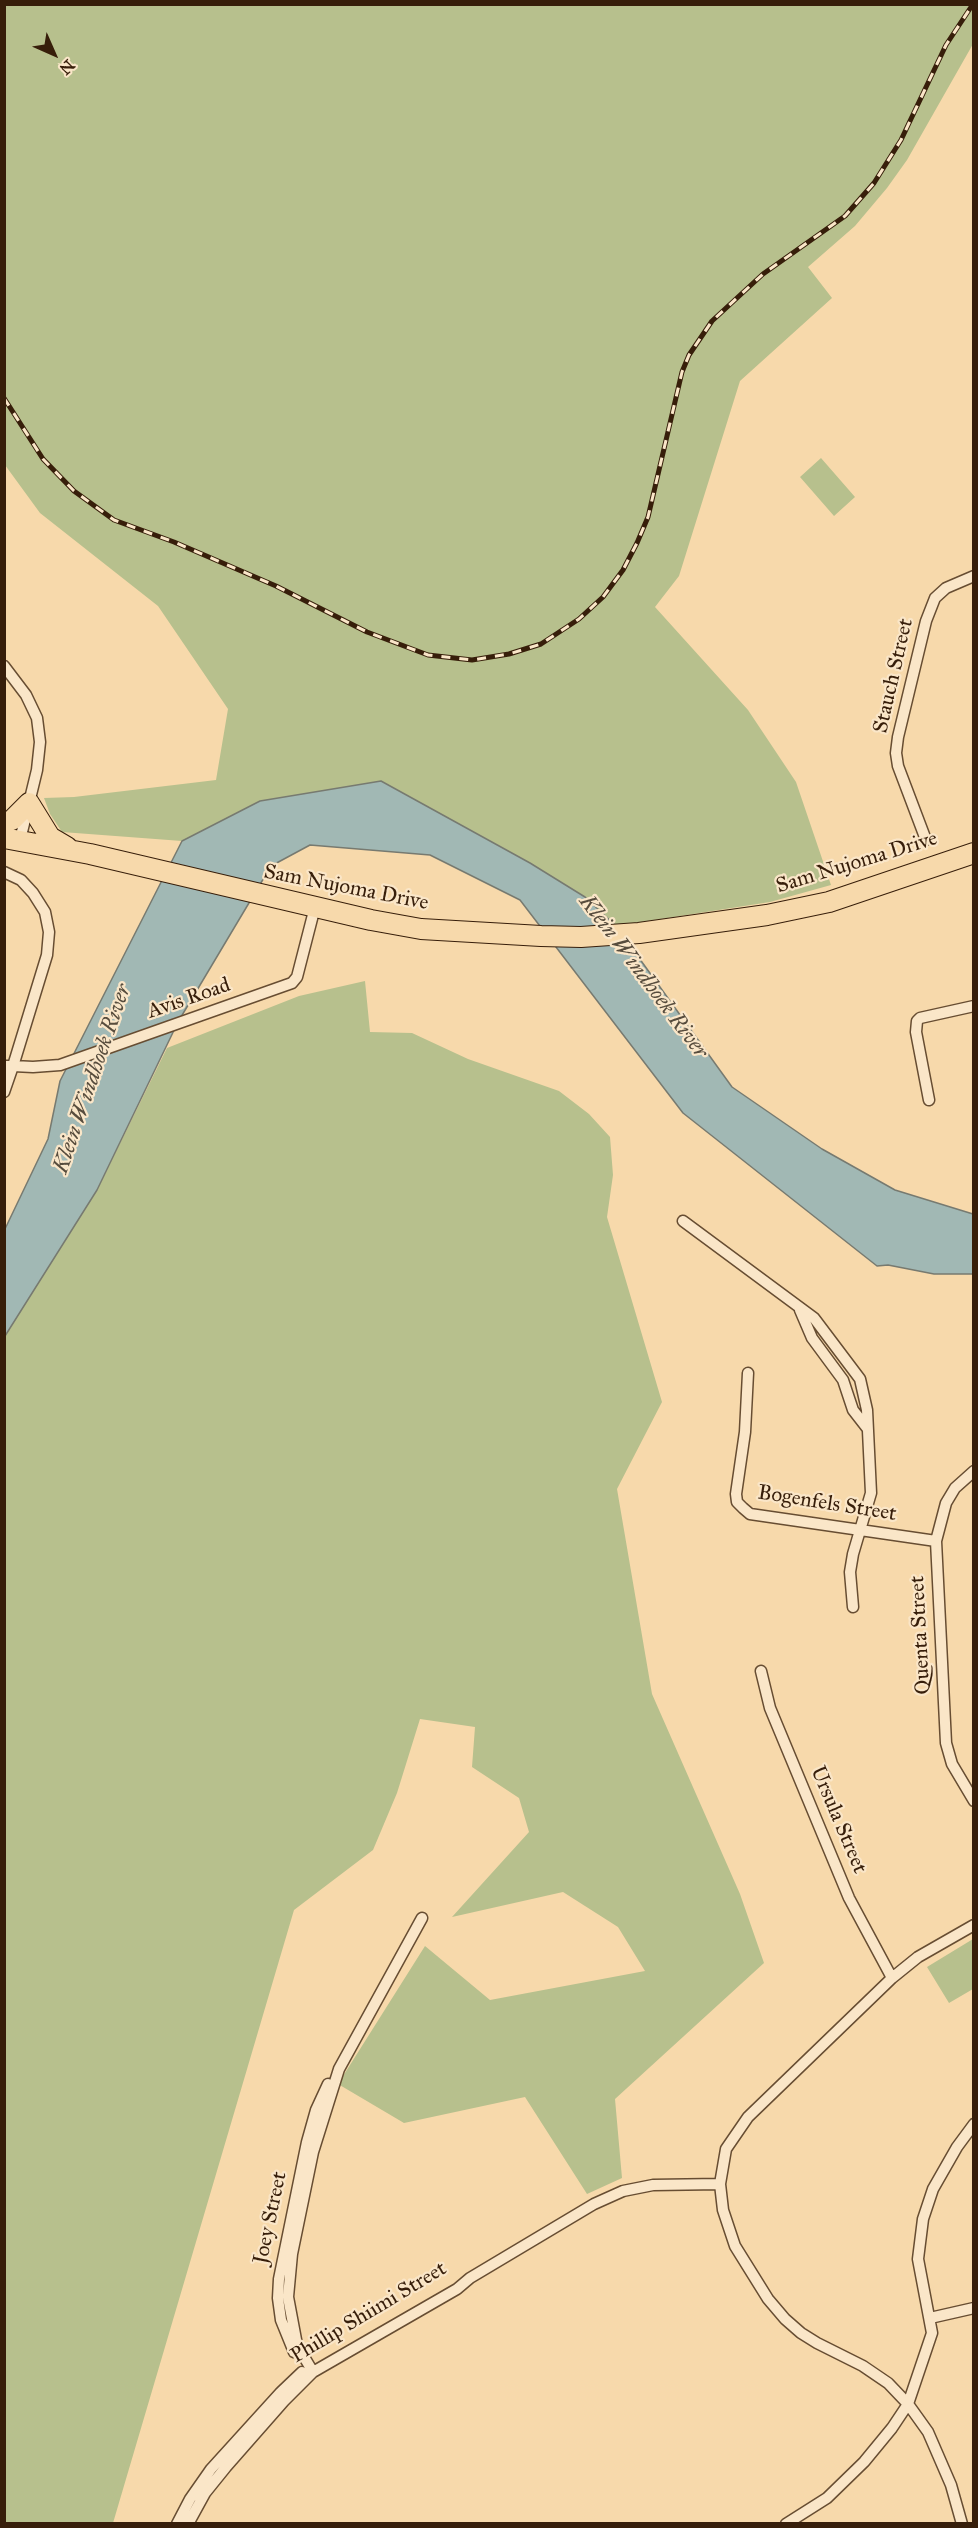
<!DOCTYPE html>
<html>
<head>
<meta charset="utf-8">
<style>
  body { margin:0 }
  #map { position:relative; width:978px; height:2528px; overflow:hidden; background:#f7d9ab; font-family:"IM FELL Great Primer",serif }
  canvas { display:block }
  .frame { position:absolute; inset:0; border:6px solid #371e0a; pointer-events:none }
  .north { position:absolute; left:24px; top:24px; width:60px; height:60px; -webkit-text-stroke:4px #fae6c8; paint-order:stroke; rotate:135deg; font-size:16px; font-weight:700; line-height:24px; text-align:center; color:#371e0a }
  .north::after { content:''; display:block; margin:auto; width:21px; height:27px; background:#371e0a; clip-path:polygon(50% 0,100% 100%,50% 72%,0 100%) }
</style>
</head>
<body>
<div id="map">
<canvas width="978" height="2528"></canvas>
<div class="frame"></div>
<div class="north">N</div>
</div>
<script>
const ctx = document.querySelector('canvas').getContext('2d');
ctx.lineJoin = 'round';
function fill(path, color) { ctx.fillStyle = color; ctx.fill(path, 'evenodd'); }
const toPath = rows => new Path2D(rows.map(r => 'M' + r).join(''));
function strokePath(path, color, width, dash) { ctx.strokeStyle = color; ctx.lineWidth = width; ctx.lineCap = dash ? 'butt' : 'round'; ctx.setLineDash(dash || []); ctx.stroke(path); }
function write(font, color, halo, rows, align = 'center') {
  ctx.font = font + ' "IM FELL Great Primer",serif'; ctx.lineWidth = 4.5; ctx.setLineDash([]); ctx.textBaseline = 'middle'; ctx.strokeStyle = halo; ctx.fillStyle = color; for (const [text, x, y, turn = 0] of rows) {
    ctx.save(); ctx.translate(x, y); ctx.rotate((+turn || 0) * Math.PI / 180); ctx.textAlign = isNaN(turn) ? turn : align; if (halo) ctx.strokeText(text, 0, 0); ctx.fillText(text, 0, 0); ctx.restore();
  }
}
fill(toPath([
  [5,5,973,5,973,44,907,160,887,188,855,226,808,267,832,298,740,381,679,576,655,607,748,710,796,782,831,885,770,902,616,926,585,897,530,863,452,820,260,801,182,841,62,832,50,814,44,798,74,797,216,780,228,709,158,606,40,513,5,465],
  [821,458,855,497,834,516,800,477],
  [365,981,370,1032,412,1033,468,1059,559,1091,589,1114,610,1137,613,1175,607,1217,662,1402,617,1489,652,1694,740,1894,764,1963,615,2099,622,2178,587,2194,525,2097,404,2123,338,2084,425,1946,490,2000,645,1971,618,1927,563,1892,452,1917,529,1832,519,1798,472,1767,475,1727,420,1719,397,1793,373,1850,294,1910,113,2523,5,2523,4,1333,97,1190,167,1048,299,996],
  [973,1939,973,1989,949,2003,927,1967]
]), '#b7c08d');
const water = toPath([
  [381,781,530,863,585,897,616,926,732,1087,822,1149,895,1190,973,1214,974,1274,934,1274,888,1265,877,1266,683,1113,520,900,430,855,310,845,271,866,178,1022,97,1190,5,1336,4,1231,48,1139,60,1081,182,841,260,801,381,781]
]);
fill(water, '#a1b8b4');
strokePath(water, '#777a70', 1.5);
const street = toPath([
  [4,666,26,695,37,718,40,742,37,770,20,840],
  [926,840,898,766,896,753,898,737,926,621,935,598,946,588,974,576],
  [4,872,21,880,33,893,45,912,49,932,47,955,13,1066,4,1066],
  [4,1092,13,1066,33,1067,60,1065,292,983,297,977,315,907],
  [929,1100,916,1032,917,1021,920,1018,974,1006],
  [683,1221,814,1318,860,1379,867,1410,871,1493,853,1554,850,1572,853,1607],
  [800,1310,812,1338,843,1380,853,1410,867,1428],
  [748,1373,745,1432,736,1494,737,1502,743,1508,750,1514,936,1541],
  [974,1471,955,1488,946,1503,936,1541,946,1743,952,1764,974,1801],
  [761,1671,770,1708,849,1898,892,1978],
  [930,2318,974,2308],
  [294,2352,281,2320,278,2298,279,2279,307,2142,316,2110,328,2084],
  [313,2372,297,2345,288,2297,292,2254,313,2152,339,2069,422,1918],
  [177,2524,190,2499,211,2469,280,2393,302,2372],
  [188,2524,205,2493,226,2467,284,2401,313,2372,457,2289,470,2278,594,2204,623,2191,653,2185,720,2184],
  [786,2524,827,2498,864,2462,892,2428,908,2404,932,2333,918,2259,923,2219,933,2189,957,2147,974,2124],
  [962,2524,951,2485,928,2432,908,2404,888,2383,863,2366,817,2343,801,2333,785,2319,768,2299,735,2246,723,2210,720,2184,726,2149,748,2117,892,1978,918,1957,974,1925]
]);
const highway = toPath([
  [4,823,12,820,29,803,50,837,67,847],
  [4,838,90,854,371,920,421,929,541,936,581,937,639,933,767,915,829,902,974,853]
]);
strokePath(street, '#674d32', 13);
strokePath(highway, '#371e0a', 22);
strokePath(street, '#fae6c8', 10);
strokePath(highway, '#f7d9ab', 20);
const rail = toPath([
  [4,398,43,459,74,491,114,520,174,542,276,586,367,632,428,655,472,660,509,654,541,644,579,619,603,597,623,570,637,543,648,517,682,372,689,355,712,321,763,274,845,216,874,183,901,140,946,45,973,4]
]);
strokePath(rail, '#371e0a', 5);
strokePath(rail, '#fae6c8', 3, [9]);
write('21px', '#371e0a', '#fae6c8', [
  ["Stauch Street",894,676,-77],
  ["Sam Nujoma Drive",857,863,-17],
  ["Sam Nujoma Drive",346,888,11],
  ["Avis Road",189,999,-19],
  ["Bogenfels Street",827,1504,9],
  ["Quenta Street",921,1635,-93],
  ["Ursula Street",838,1820,67],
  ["Joey Street",271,2218,-78],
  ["Phillip Shiimi Street",369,2313,-31]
]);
write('italic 22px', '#574c3d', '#fae6c8', [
  ["Klein Windhoek River",643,977,53],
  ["Klein Windhoek River",93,1079,-71]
]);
</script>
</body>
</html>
